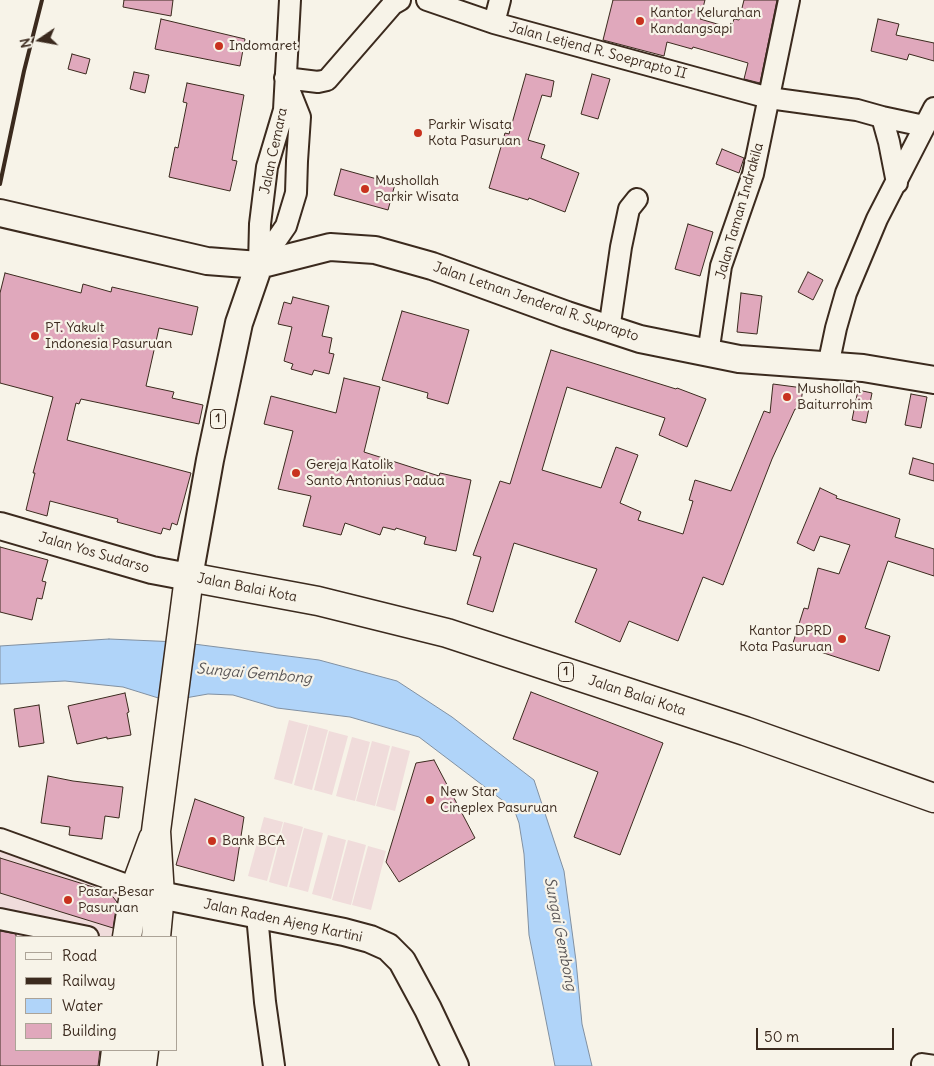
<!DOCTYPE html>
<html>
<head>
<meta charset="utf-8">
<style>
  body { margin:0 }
  #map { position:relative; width:934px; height:1066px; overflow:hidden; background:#f7f3e8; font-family:Delius,sans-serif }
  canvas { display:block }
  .legend { position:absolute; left:15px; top:936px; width:162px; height:115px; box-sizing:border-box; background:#f7f3e8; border:1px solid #aca397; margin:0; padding:6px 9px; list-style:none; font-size:15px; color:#3b2a1e }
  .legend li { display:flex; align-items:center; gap:10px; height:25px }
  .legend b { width:25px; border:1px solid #aca397 }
  .north { position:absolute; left:15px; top:15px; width:50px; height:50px; -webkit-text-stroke:4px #f7f3e8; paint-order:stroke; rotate:258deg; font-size:14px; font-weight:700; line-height:20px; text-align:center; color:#3b2a1e }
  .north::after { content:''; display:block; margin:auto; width:18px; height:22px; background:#3b2a1e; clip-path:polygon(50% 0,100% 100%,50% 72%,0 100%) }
  .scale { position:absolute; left:756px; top:1028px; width:138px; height:22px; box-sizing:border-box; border:2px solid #3b2a1e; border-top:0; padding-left:6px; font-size:15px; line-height:18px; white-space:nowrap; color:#3b2a1e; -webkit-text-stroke:4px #f7f3e8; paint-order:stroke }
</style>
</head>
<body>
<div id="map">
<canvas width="934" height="1066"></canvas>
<ul class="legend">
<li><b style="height:6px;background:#f7f3e8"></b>Road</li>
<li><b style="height:6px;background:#3b2a1e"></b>Railway</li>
<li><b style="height:14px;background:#b0d4f9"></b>Water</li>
<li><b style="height:14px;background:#e0a8bc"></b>Building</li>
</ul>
<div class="north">N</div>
<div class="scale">50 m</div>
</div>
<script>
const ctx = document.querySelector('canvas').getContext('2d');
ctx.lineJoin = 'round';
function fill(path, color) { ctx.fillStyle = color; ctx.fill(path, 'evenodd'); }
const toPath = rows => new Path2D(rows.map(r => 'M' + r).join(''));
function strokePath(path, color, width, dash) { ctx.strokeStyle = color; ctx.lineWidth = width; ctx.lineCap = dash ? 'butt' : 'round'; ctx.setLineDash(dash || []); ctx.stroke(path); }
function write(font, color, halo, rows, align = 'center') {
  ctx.font = font + ' Delius,sans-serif'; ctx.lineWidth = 4.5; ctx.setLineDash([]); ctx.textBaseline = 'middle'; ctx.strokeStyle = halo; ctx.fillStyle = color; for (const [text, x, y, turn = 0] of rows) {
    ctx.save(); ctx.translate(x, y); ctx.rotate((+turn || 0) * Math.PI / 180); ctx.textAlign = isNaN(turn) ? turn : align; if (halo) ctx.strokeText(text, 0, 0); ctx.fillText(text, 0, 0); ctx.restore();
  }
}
fill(toPath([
  [289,720,308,725,292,784,274,779],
  [309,725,328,730,312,790,294,785],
  [329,731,348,736,332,795,314,790],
  [352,737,370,742,355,801,336,796],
  [372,741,390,746,375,806,356,801],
  [392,746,410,751,395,811,376,806],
  [264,817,283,822,267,881,248,876],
  [284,822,303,827,287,887,269,882],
  [304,828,323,833,308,892,289,887],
  [328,835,346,840,331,899,312,894],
  [348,840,366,845,351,905,332,900],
  [0,841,135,888,126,937,16,937,16,1050,114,1050,113,1066,0,1066],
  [368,846,386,851,371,910,352,905]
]), '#f0dcdb');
const water = toPath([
  [109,639,178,642,319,660,397,681,452,717,534,780,564,871,576,961,582,1024,592,1066,555,1066,529,935,524,854,519,823,514,809,419,737,350,717,277,708,233,695,208,694,168,701,123,687,65,681,0,684,0,646,109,639]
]);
fill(water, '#b0d4f9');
strokePath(water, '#8190a1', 1);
const building = toPath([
  [124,0,173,0,171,16,123,7,124,0],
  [613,0,705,0,700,19,731,28,734,19,739,20,744,0,777,0,760,83,744,79,748,63,693,47,692,49,667,42,664,56,603,40,613,0],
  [161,19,245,39,240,66,155,49,161,19],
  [878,19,899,24,896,35,934,43,934,61,909,54,907,60,871,51,878,19],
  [72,54,90,59,86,74,68,69,72,54],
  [134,72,149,75,145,93,130,89,134,72],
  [526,74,554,81,551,97,542,95,528,140,545,145,541,158,579,173,565,212,529,198,528,200,489,188,505,133,509,134,526,74],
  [592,74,610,79,598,119,581,114,592,74],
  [187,83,244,95,232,160,237,161,230,191,169,177,175,147,178,148,187,103,183,102,187,83],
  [722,149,744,158,739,173,716,164,722,149],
  [341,169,395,184,388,210,334,195,341,169],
  [688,224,713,232,700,276,675,269,688,224],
  [808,272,823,280,813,300,798,292,808,272],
  [5,273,81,293,83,284,111,292,112,287,198,307,192,335,159,328,146,386,174,392,172,398,203,405,199,424,81,399,79,404,76,403,67,440,191,473,177,525,172,523,170,530,163,528,161,534,117,522,118,519,50,501,47,516,26,510,35,473,33,473,53,397,0,383,0,293,5,273],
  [741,293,762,296,757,334,737,332,741,293],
  [293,297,329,306,322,336,332,338,329,353,334,354,329,374,314,370,312,375,291,369,293,364,284,361,292,327,278,324,284,302,291,304,293,297],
  [402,311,469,330,448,404,427,398,428,393,382,380,402,311],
  [551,350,676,389,677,388,706,399,687,447,659,435,665,418,567,387,542,470,601,488,616,447,638,455,620,503,641,512,638,520,683,534,693,501,689,500,695,480,731,491,764,411,770,413,773,384,803,388,800,409,795,409,772,459,723,585,703,577,678,641,629,621,620,642,575,622,597,569,514,543,493,612,467,604,481,557,473,555,500,481,510,484,551,350],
  [344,378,380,387,364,452,439,476,440,473,471,480,456,551,424,544,426,537,396,528,395,530,383,527,380,535,345,523,341,535,303,526,311,496,278,489,293,431,264,424,271,396,336,413,344,378],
  [858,390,872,393,866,423,852,420,858,390],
  [911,394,927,397,921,428,905,425,911,394],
  [913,458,934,464,934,481,909,474,913,458],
  [820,488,837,496,836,498,900,519,895,537,934,549,934,576,888,561,865,628,890,636,879,671,793,643,804,608,808,609,818,568,839,574,850,545,820,536,814,551,797,543,820,488],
  [0,547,48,560,42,581,46,582,42,599,37,598,32,620,0,612,0,547],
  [531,692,663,743,620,855,574,837,598,772,513,739,531,692],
  [125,693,129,712,127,713,131,735,107,739,107,737,77,744,68,706,125,693],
  [39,705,44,743,19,747,14,709,39,705],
  [434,760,475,838,399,882,386,862,416,763,434,760],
  [48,776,73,781,123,787,119,818,105,816,102,839,69,835,70,827,41,823,48,776],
  [195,799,244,817,234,881,176,865,195,799],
  [0,858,109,892,117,902,113,928,0,893,0,858],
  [0,931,16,934,16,1050,100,1050,98,1066,0,1066,0,931]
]);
fill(building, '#e0a8bc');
strokePath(building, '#3b2a1e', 1);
const minor = toPath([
  [427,0,494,23,769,98,857,110,882,117,889,142,897,183],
  [494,23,500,0],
  [285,78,318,82,327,80,393,4,400,0],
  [882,117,924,126],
  [259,265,260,224,267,167,284,110,290,0],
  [259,265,286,226,296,193,297,161,300,117,288,87],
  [609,330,621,247,629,209,637,199],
  [708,354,721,266,753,174,789,0],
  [828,366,836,328,846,293,877,219,934,108],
  [0,839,135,888],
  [257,915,265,1002,274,1066],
  [0,919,88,937],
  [922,1064,934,1066]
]);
const major = toPath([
  [0,213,207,261,259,265,330,247,375,250,432,266,567,315,640,339,739,359,863,368,934,380],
  [0,526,152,570,189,577,210,460,239,323,259,265],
  [139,889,160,895,344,932,370,939,388,947,402,961,428,1009,455,1066]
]);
const highway = toPath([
  [127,937,135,888,153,839],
  [156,937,160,895,156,831,189,577,318,601,447,633,745,731,934,798],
  [114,1066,116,1050],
  [142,1066,144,1050]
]);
strokePath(minor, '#3b2a1e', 24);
strokePath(major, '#3b2a1e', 30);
strokePath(highway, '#3b2a1e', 31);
strokePath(minor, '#f7f3e8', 20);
strokePath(major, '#f7f3e8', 26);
strokePath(highway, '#f7f3e8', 28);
strokePath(toPath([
  [0,184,24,71,42,0]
]), '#3b2a1e', 4);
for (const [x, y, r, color] of [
  [640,21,5,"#c8321e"],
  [219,46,5,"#c8321e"],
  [418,133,5,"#c8321e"],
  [365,189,5,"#c8321e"],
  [35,336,5,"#c8321e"],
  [787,397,5,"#c8321e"],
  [296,473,5,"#c8321e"],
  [842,639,5,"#c8321e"],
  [430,800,5,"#c8321e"],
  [212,841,5,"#c8321e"],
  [68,900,5,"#c8321e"]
]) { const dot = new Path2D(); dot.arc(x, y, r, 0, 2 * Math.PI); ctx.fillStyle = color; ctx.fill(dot); strokePath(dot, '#f7f3e8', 2); }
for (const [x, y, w] of [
  [218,419,15],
  [566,672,15]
]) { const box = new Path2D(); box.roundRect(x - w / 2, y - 9.5, w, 19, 4); ctx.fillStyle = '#f7f3e8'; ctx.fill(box); strokePath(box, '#3b2a1e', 1); }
write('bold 12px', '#3b2a1e', null, [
  ["1",218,419],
  ["1",566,672]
]);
write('14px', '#3b2a1e', '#f7f3e8', [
  ["Kantor Kelurahan",650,13],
  ["Kandangsapi",650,29],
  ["Indomaret",229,46],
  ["Parkir Wisata",428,125],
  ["Kota Pasuruan",428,141],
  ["Mushollah",375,181],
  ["Parkir Wisata",375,197],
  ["PT. Yakult",45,328],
  ["Indonesia Pasuruan",45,344],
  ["Mushollah",797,389],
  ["Baiturrohim",797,405],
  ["Gereja Katolik",306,465],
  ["Santo Antonius Padua",306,481],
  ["Kantor DPRD",832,631,"right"],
  ["Kota Pasuruan",832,647,"right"],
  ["New Star",440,792],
  ["Cineplex Pasuruan",440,808],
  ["Bank BCA",222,841],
  ["Pasar Besar",78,892],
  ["Pasuruan",78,908]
], 'left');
write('14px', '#3b2a1e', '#f7f3e8', [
  ["Jalan Letjend R. Soeprapto II",598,51,15],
  ["Jalan Cemara",274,151,-78],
  ["Jalan Taman Indrakila",740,211,-74],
  ["Jalan Letnan Jenderal R. Suprapto",536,302,19],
  ["Jalan Yos Sudarso",94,553,16],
  ["Jalan Balai Kota",247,588,11],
  ["Jalan Balai Kota",637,696,18],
  ["Jalan Raden Ajeng Kartini",283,921,12]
]);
write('italic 15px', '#585455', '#f7f3e8', [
  ["Sungai Gembong",254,674,5],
  ["Sungai Gembong",560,934,79]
]);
</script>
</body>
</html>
